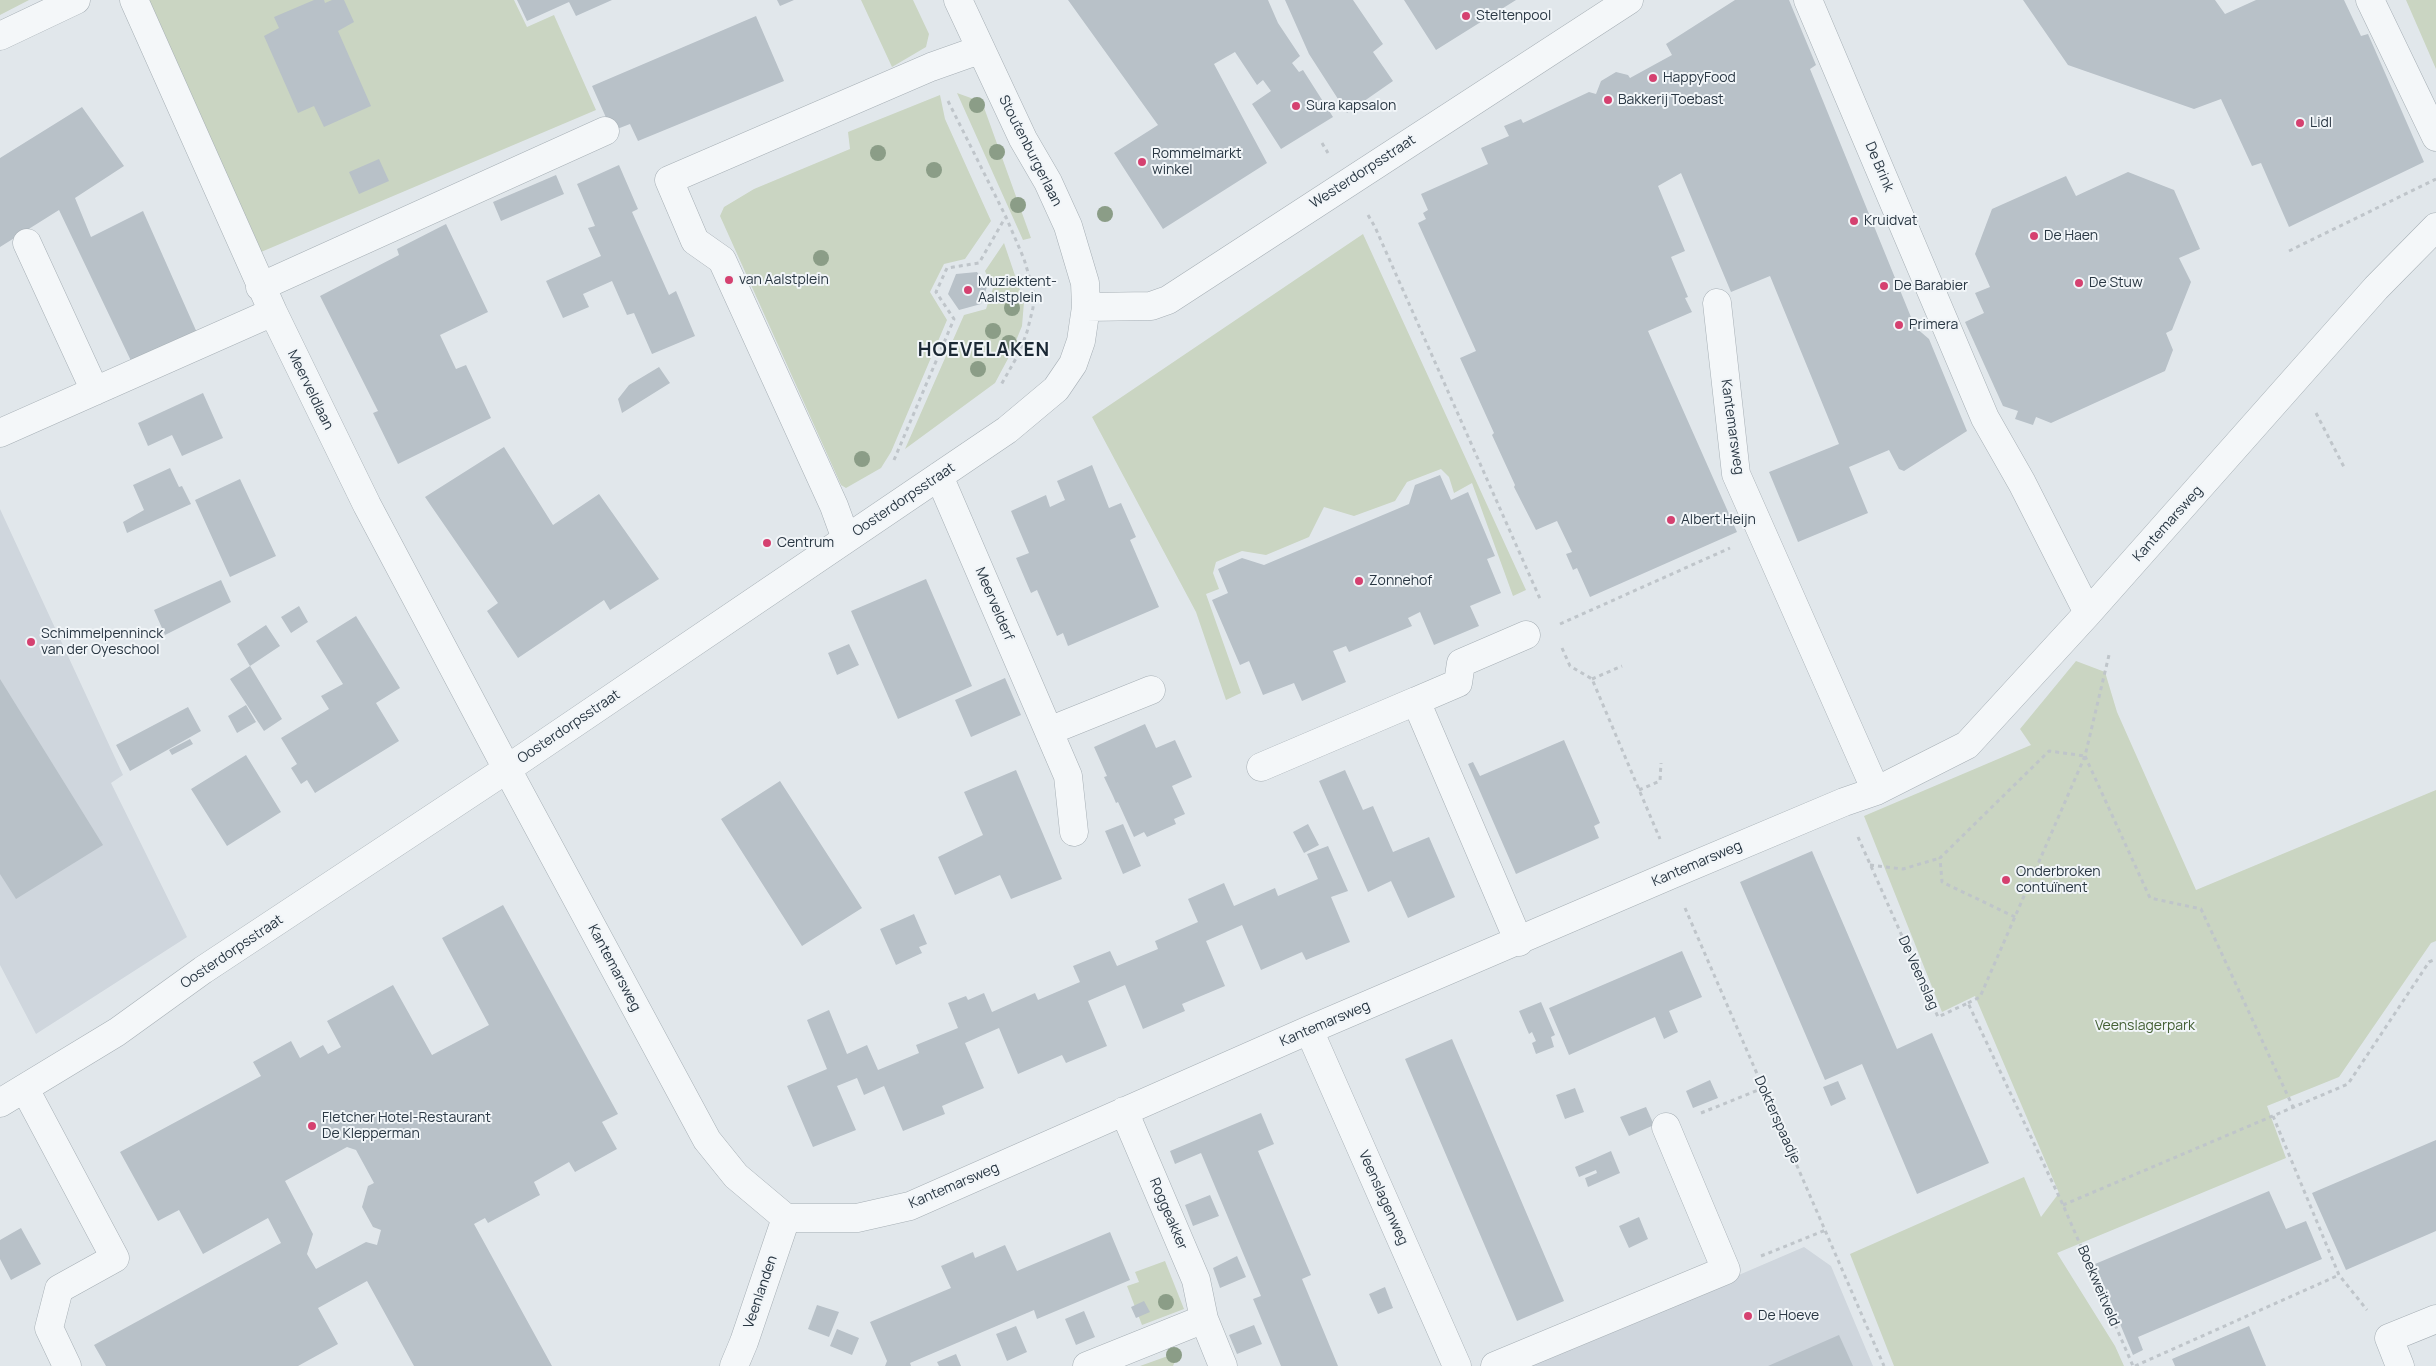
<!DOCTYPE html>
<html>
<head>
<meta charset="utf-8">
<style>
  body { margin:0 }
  canvas { display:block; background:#e1e7eb }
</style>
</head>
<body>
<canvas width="2436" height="1366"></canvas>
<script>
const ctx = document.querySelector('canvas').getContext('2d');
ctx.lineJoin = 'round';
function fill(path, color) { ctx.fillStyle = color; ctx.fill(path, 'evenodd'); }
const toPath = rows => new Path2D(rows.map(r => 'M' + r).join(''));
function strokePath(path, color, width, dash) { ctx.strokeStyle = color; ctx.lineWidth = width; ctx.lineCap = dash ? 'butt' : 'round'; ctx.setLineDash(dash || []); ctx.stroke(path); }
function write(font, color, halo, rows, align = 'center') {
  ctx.font = font + ' Manrope,sans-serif'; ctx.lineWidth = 4; ctx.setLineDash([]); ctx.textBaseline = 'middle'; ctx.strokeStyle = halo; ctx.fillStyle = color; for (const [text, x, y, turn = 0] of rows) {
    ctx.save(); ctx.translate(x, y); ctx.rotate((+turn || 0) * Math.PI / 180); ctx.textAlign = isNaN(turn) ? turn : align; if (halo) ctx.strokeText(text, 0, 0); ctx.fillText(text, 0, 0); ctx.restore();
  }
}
fill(toPath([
  [0,509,123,775,111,783,187,937,36,1034,0,965],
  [1804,1247,1831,1266,1873,1366,1527,1366]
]), '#cfd6dd');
fill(toPath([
  [0,0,29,0,0,15],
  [143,0,514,0,527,27,554,15,596,110,254,255],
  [861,0,913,0,929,34,926,47,892,67],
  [2406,0,2436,0,2436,69],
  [957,93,982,102,1031,238,1023,240],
  [940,95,945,119,991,221,965,259,944,264,930,292,947,320,891,452,881,468,846,488,841,485,720,216,724,207,754,189,850,149,848,132],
  [1363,234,1526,590,1513,596,1472,483,1454,493,1449,477,1441,469,1407,482,1395,501,1354,516,1324,507,1309,537,1266,555,1242,551,1216,562,1213,573,1219,589,1206,594,1241,693,1226,700,1196,612,1092,417],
  [1004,243,1024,302,1022,326,1011,353,995,383,905,449,964,315,986,309,993,288,985,271],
  [2076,661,2105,672,2117,712,2196,890,2436,790,2436,941,2431,943,2339,1077,2267,1106,2286,1158,2057,1253,2115,1346,2124,1366,1894,1366,1850,1254,2024,1177,2041,1217,2059,1193,1975,996,1942,1012,1864,816,2031,745,2020,729],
  [1165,1261,1184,1309,1142,1325,1127,1286,1139,1282,1135,1272],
  [1179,1352,1173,1366,1140,1366]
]), '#cad5c2');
fill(toPath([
  [314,0,324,0,325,3,332,0,344,0,354,22,338,31,371,106,324,127,314,106,298,113,264,36,279,28,274,17],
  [517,0,612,0,576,16,569,2,527,21],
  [777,0,794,0,780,6],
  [1068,0,1268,0,1278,23,1300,56,1292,63,1299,72,1303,70,1333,117,1281,149,1252,104,1271,91,1263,80,1257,85,1235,52,1214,64,1267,163,1163,229,1114,153,1158,125],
  [1285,0,1353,0,1383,44,1373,52,1393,81,1347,113,1309,54],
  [1404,0,1516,0,1436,50],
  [1735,0,1789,0,1816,65,1810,69,1915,327,1929,339,1967,431,1904,471,1899,469,1889,450,1849,467,1868,513,1798,542,1769,472,1839,444,1770,276,1731,292,1681,173,1658,186,1685,251,1671,257,1688,297,1685,298,1692,312,1648,331,1737,532,1590,597,1577,568,1573,570,1566,554,1572,552,1557,521,1536,530,1514,487,1515,485,1492,435,1494,433,1460,358,1476,351,1418,223,1426,219,1423,213,1428,210,1421,194,1488,164,1481,148,1509,136,1504,126,1521,119,1523,123,1589,92,1596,94,1601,81,1616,72,1628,75,1630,78,1672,55,1666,44],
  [2023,0,2215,0,2225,14,2256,0,2344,0,2361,36,2368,34,2424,162,2289,227,2261,163,2252,166,2221,99,2194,109,2068,65],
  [756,16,784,81,638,141,630,124,612,131,592,86],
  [82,107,124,166,75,198,91,237,143,211,198,335,133,365,59,210,0,247,0,158],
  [379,159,389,181,359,194,349,172],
  [619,165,638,209,632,212,669,295,676,291,695,336,652,354,634,313,627,315,612,281,583,294,589,307,563,318,546,281,601,256,588,228,595,226,577,184],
  [2128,172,2174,190,2200,249,2179,258,2191,282,2172,330,2166,333,2173,350,2165,371,2051,423,2036,417,2033,425,2015,419,2018,411,2003,406,1965,322,1984,313,1975,293,1990,287,1975,254,1992,209,2066,176,2076,196],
  [556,175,564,194,501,221,493,202],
  [446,224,488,312,440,335,456,369,466,365,491,418,398,464,373,413,378,411,320,296,399,255,397,249],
  [977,272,987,287,981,304,959,310,948,294,956,274],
  [659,367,670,383,622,413,618,399,629,385],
  [203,393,223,438,182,456,172,435,148,446,138,423],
  [504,447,553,525,599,494,659,579,610,610,604,600,518,658,487,611,498,603,425,497],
  [1092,465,1109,508,1121,503,1136,537,1130,540,1159,607,1068,646,1063,633,1057,636,1037,590,1031,593,1016,558,1029,553,1011,511,1046,495,1050,507,1065,500,1057,481],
  [170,468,179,487,182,486,191,504,127,533,123,522,144,510,133,485],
  [1440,475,1451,500,1468,492,1495,556,1487,559,1501,593,1470,606,1479,626,1434,645,1420,612,1408,618,1412,626,1349,652,1346,646,1333,651,1346,682,1302,701,1294,683,1263,695,1249,661,1240,665,1212,600,1228,593,1218,569,1242,558,1264,565,1409,504,1415,485],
  [240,479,276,556,230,577,195,500],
  [926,579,972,686,898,719,851,611],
  [221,580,231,602,165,635,154,610],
  [299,606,308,622,291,633,281,617],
  [356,616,400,688,376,703,399,741,315,793,307,780,301,784,291,768,297,764,281,738,329,709,321,696,343,684,316,641],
  [266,625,280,646,250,666,237,644],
  [849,644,859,665,837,675,828,653],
  [250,666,282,719,264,731,230,679],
  [1005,678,1021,715,971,737,955,700],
  [0,679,103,845,16,899,0,874],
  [246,705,256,722,237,733,228,716],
  [188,707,201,731,130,771,116,745],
  [1145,724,1156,748,1175,740,1192,777,1172,786,1185,814,1174,819,1176,824,1147,837,1144,832,1134,837,1118,802,1116,803,1113,796,1104,777,1107,776,1094,747],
  [190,739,193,744,172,755,169,750],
  [1564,740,1600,823,1594,826,1599,838,1516,874,1468,764,1473,762,1480,776],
  [246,755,281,812,227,846,191,789],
  [1016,770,1062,879,1011,899,1000,875,955,895,938,857,983,835,964,792],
  [1345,770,1363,810,1373,806,1393,852,1429,837,1455,897,1408,918,1391,881,1368,892,1319,781],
  [780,781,862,908,802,946,721,819],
  [1123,824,1141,866,1123,874,1105,831],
  [1308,824,1319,845,1304,853,1293,832],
  [1328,846,1348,891,1331,897,1350,942,1306,960,1302,952,1261,970,1242,925,1206,941,1225,986,1182,1004,1185,1011,1143,1029,1125,985,1088,1001,1107,1046,1066,1063,1062,1055,1018,1074,999,1028,983,1035,965,1043,984,1088,942,1106,945,1114,903,1131,884,1086,864,1095,857,1078,837,1086,856,1130,813,1147,787,1086,827,1069,807,1020,829,1010,847,1054,867,1045,878,1070,919,1053,916,1045,958,1028,948,1003,966,996,968,1000,984,993,992,1012,1035,993,1038,1000,1080,982,1073,966,1110,951,1117,966,1158,949,1155,941,1198,922,1188,899,1224,883,1234,906,1275,888,1278,896,1318,879,1307,854],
  [1812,851,1897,1049,1932,1033,1989,1163,1917,1194,1862,1064,1825,1080,1740,882],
  [503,905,618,1114,602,1122,617,1149,575,1172,569,1162,534,1182,540,1195,488,1223,485,1218,474,1224,552,1366,414,1366,367,1281,318,1308,338,1344,298,1366,106,1366,94,1345,281,1243,268,1218,203,1254,179,1210,158,1221,120,1152,261,1076,253,1062,291,1041,300,1058,323,1045,328,1054,341,1047,327,1021,393,985,432,1055,489,1025,442,938],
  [347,1147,356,1150,374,1183,368,1186,362,1207,373,1227,381,1230,377,1245,366,1242,316,1269,307,1254,313,1234,285,1181],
  [914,914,927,944,919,947,922,953,896,965,880,929],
  [1682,951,1702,997,1669,1011,1678,1032,1664,1039,1655,1017,1569,1055,1549,1008],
  [1541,1002,1555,1035,1551,1037,1554,1047,1536,1054,1532,1043,1536,1041,1532,1032,1529,1034,1519,1011],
  [1452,1039,1564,1301,1517,1321,1405,1059],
  [1710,1080,1718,1098,1693,1108,1686,1091],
  [1838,1081,1846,1099,1831,1106,1823,1087],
  [1575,1088,1584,1112,1565,1119,1556,1095],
  [1646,1107,1654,1125,1629,1136,1620,1117],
  [1261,1113,1274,1144,1258,1151,1311,1275,1302,1279,1338,1366,1281,1366,1253,1299,1261,1296,1201,1153,1175,1164,1170,1151],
  [2436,1140,2436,1231,2346,1270,2312,1193],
  [1611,1151,1620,1173,1588,1187,1585,1178,1597,1173,1596,1170,1579,1177,1575,1167],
  [2269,1191,2286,1229,2306,1221,2322,1259,2138,1337,2143,1350,2133,1355,2095,1264],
  [1210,1195,1219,1216,1193,1226,1185,1205],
  [1639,1217,1648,1239,1629,1248,1619,1226],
  [21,1228,41,1264,11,1280,0,1259,0,1240],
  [1110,1232,1130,1280,1037,1319,1034,1310,910,1363,911,1366,885,1366,887,1361,870,1322,951,1288,941,1266,973,1252,975,1258,1005,1245,1017,1271],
  [1237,1256,1246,1277,1220,1288,1213,1268],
  [1385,1287,1393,1308,1378,1314,1369,1294],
  [1144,1301,1150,1312,1136,1318,1131,1307],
  [817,1305,839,1312,829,1337,808,1329],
  [1084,1311,1095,1337,1076,1345,1065,1319],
  [1254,1325,1262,1344,1237,1354,1229,1335],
  [1016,1326,1027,1352,1007,1361,996,1334],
  [2249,1326,2266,1366,2175,1366,2172,1359],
  [837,1329,859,1338,852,1355,830,1346],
  [1839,1335,1853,1366,1768,1366],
  [956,1354,961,1366,939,1366,937,1362]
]), '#b8c1c8');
const minor = toPath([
  [134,0,273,312,367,505,507,769,707,1140,736,1176,786,1218,857,1218,910,1206,1309,1030,1673,874,1844,802,1876,791,1967,745,2088,613,2376,288,2436,227],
  [1808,0,1985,418,2022,483,2088,613],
  [2370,0,2436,137],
  [0,36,76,0],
  [27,243,95,391],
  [260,287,605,131],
  [1717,303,1736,474,1876,791],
  [1086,307,1151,306,1168,300,1629,0],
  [0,433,273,312],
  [939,476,1068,776,1074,832],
  [846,539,834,506,722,260,695,241,669,180,931,67,979,50],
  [1416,701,1458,683,1461,663,1526,635],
  [1049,731,1151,690],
  [1261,767,1416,701,1519,942],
  [1309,1030,1457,1366],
  [25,1089,115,1258,59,1289,49,1328,67,1366],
  [0,1103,117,1032,203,970,507,769,1007,430,1056,389,1073,364,1081,341,1086,307,1085,283,1068,226,1048,182,1023,139,958,0],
  [1204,1319,1223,1366],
  [734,1366,744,1342,786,1218],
  [1087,1366,1204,1319,1196,1280,1124,1111],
  [1495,1366,1726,1270,1666,1127],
  [2400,1366,2389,1338,2436,1319]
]);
strokePath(minor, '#a6afb5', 29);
strokePath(toPath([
  [948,101,1006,217,1024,259,1033,289,1033,308,1027,332,1019,353,1001,385],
  [1322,143,1328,153],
  [1368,215,1375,227,1541,601],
  [2289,251,2436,179],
  [2316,413,2344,467],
  [894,460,954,319,936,292,947,268,979,263,1005,218],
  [1560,624,1730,548],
  [1562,648,1570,666,1592,679,1660,839],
  [1592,679,1622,666],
  [2085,756,2150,898,2201,909,2293,1107],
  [1639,790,1660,781,1661,763],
  [1858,837,1938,1017,1968,1003,2063,1205,2133,1366],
  [1870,865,1903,869,1940,858],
  [1685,908,1884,1366],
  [2015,917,1942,882,1940,858,2049,751,2085,756],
  [1968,1003,1980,997,2085,756,2109,655],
  [1701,1113,1763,1088],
  [2273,1116,2339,1275,2367,1310],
  [2063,1205,2348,1084,2429,962,2436,959],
  [1761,1256,1826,1230],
  [2135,1366,2339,1275]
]), '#bfc5ca', 3, [4, 4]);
strokePath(minor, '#f4f7f9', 28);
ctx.fillStyle = '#8b9d87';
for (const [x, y] of [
  [977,105],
  [997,152],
  [878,153],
  [934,170],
  [1018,205],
  [1105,214],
  [821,258],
  [1012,308],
  [993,331],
  [1009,343],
  [978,369],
  [862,459],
  [1166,1302],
  [1174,1355]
]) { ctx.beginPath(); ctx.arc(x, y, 8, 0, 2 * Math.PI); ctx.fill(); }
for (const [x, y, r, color] of [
  [1466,16,5,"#d54170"],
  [1653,78,5,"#d54170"],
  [1608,100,5,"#d54170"],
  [1296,106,5,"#d54170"],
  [2300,123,5,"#d54170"],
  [1142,162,5,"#d54170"],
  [1854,221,5,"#d54170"],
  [2034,236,5,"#d54170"],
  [729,280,5,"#d54170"],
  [2079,283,5,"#d54170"],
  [1884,286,5,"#d54170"],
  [968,290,5,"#d54170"],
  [1899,325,5,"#d54170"],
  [1671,520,5,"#d54170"],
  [767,543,5,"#d54170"],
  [1359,581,5,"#d54170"],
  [31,642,5,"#d54170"],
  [2006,880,5,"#d54170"],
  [312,1126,5,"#d54170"],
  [1748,1316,5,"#d54170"]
]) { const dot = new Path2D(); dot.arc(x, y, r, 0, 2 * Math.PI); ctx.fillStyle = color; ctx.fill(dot); strokePath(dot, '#f1f5f8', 2); }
write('14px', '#293743', '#f1f5f8', [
  ["Steltenpool",1476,16],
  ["HappyFood",1663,78],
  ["Bakkerij Toebast",1618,100],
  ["Sura kapsalon",1306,106],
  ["Lidl",2310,123],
  ["Rommelmarkt",1152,154],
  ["winkel",1152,170],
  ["Kruidvat",1864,221],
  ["De Haen",2044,236],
  ["van Aalstplein",739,280],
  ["Muziektent-",978,282],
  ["Aalstplein",978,298],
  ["De Stuw",2089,283],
  ["De Barabier",1894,286],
  ["Primera",1909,325],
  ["Albert Heijn",1681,520],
  ["Centrum",777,543],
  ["Zonnehof",1369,581],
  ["Schimmelpenninck",41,634],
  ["van der Oyeschool",41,650],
  ["Onderbroken",2016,872],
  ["contuïnent",2016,888],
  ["Fletcher Hotel-Restaurant",322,1118],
  ["De Klepperman",322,1134],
  ["De Hoeve",1758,1316]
], 'left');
write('14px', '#293743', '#f1f5f8', [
  ["Stoutenburgerlaan",1030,151,63],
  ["De Brink",1879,167,67],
  ["Westerdorpsstraat",1363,172,-33],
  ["Meerveldlaan",310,390,64],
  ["Kantemarsweg",1732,427,82],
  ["Oosterdorpsstraat",904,500,-34],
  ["Kantemarsweg",2168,524,-48],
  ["Meervelderf",994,604,67],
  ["Oosterdorpsstraat",569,727,-34],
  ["Kantemarsweg",1697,864,-23],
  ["Oosterdorpsstraat",232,952,-34],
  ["Kantemarsweg",614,968,62],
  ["De Veenslag",1918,973,66],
  ["Kantemarsweg",1325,1024,-23],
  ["Dokterspaadje",1777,1120,66],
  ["Kantemarsweg",954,1186,-23],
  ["Veenslagenweg",1383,1198,66],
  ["Roggeakker",1168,1214,67],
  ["Boekweitveld",2098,1286,67],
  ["Veenlanden",761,1292,-71]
]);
write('14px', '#446035', '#f1f5f8', [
  ["Veenslagerpark",2145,1026]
]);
ctx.letterSpacing = '1px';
write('bold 19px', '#1b2834', '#f1f5f8', [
  ["HOEVELAKEN",984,351]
]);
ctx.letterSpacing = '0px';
</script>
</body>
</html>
